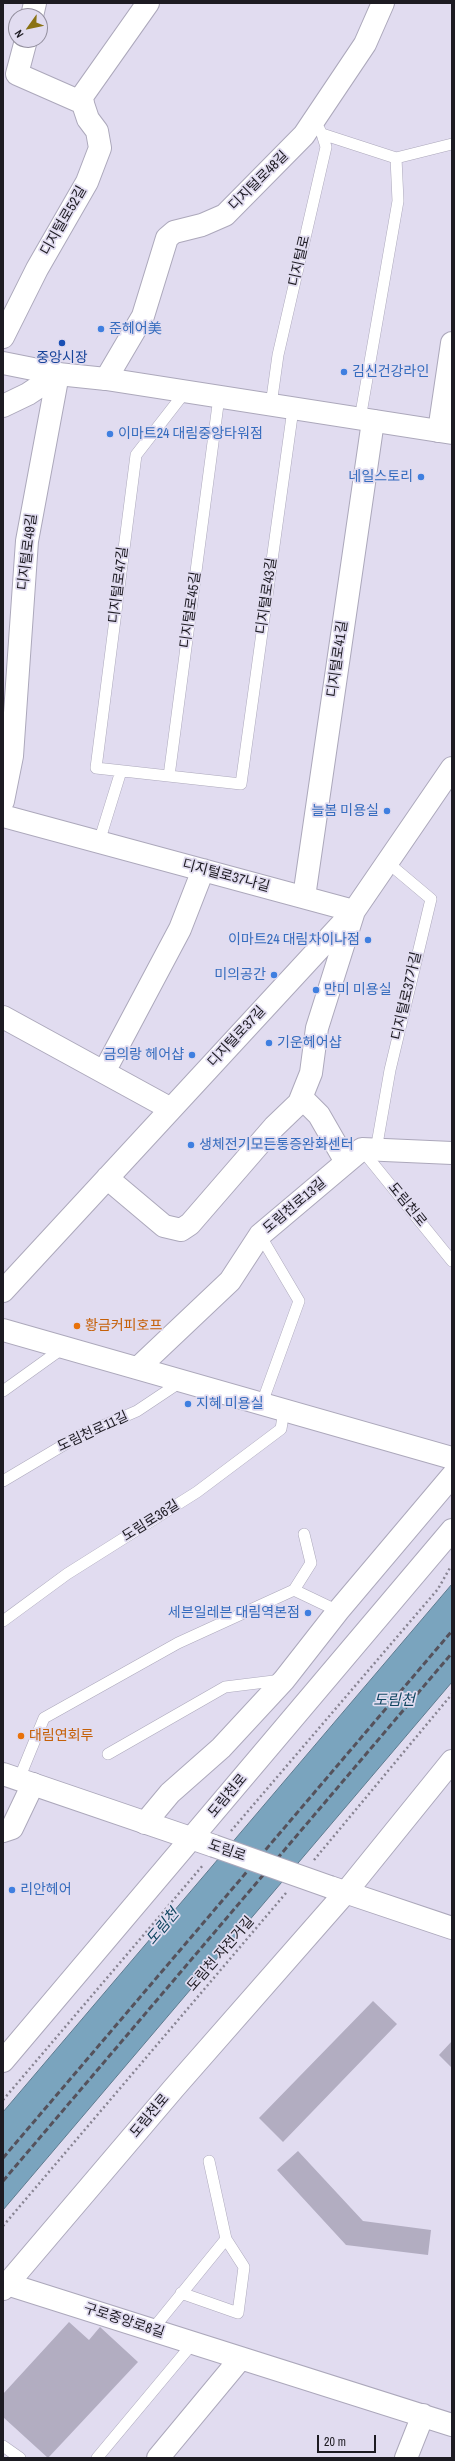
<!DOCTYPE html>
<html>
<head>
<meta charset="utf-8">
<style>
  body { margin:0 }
  #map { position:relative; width:455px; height:2461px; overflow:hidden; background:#e1dcf0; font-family:"Archivo Narrow",sans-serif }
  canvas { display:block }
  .frame { position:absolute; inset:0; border:4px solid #1d1b22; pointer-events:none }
  .north { position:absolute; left:8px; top:8px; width:40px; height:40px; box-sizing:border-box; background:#e1dcf0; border:1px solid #938f9e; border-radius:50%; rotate:237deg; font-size:11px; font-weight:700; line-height:16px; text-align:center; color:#1d1b22 }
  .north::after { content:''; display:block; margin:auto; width:14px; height:18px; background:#8a7214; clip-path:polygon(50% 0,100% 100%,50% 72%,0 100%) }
  .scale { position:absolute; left:317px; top:2435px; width:59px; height:18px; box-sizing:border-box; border:2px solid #1d1b22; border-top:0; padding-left:5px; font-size:12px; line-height:14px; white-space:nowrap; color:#1d1b22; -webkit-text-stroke:3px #e1dcf0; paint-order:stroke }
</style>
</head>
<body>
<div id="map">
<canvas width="455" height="2461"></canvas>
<div class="frame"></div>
<div class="north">N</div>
<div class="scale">20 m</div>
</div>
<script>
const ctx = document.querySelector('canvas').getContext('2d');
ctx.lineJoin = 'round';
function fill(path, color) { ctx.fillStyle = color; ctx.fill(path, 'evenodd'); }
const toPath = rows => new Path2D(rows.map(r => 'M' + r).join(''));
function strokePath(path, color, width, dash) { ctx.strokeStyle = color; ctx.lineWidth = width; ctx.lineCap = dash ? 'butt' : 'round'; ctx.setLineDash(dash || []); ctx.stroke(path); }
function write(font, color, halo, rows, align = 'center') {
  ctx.font = font + ' "Archivo Narrow","Noto Sans KR",sans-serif'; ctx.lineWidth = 3.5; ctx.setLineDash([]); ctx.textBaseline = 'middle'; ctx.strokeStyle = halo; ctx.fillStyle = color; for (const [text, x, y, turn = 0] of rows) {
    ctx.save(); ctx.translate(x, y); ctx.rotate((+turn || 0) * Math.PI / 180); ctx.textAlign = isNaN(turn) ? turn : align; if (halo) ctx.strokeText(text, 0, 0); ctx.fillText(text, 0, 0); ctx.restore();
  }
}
const water = toPath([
  [452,1584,452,1682,3,2210,3,2112,452,1584]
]);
fill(water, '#7aa4be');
strokePath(water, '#5e7b8f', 1);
fill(toPath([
  [373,2001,397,2024,283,2142,259,2118],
  [452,2041,452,2068,439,2055],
  [298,2151,363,2221,431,2230,428,2255,346,2245,277,2170],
  [69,2322,89,2340,100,2327,138,2362,48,2458,3,2417,3,2394]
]), '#b2adc1');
const service = toPath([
  [322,134,396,158],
  [396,158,452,144],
  [185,392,136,455,96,768,241,784,293,409],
  [271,405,278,355,326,147,322,134,314,120],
  [360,419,398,201,396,158],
  [169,776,219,397],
  [99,842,121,771],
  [362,1150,452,1261],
  [376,1150,390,1070,431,899,387,862],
  [260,1235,299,1301,262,1403],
  [3,1391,63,1348],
  [3,1481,77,1437,137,1411,182,1381],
  [294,1590,338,1611],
  [3,1621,67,1574,197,1492,281,1429,284,1410],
  [108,1754,225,1687,282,1680],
  [19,1779,44,1718,178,1643,294,1590,311,1563,304,1534],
  [181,2293,238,2313,244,2267,226,2239],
  [152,2330,226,2239,209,2161],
  [3,2446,20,2458],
  [97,2458,193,2343]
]);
const minor = toPath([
  [32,16,35,3],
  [26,40,17,74,83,103],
  [3,337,37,269,87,182,100,148,97,131,88,119,81,98,148,3],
  [106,379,143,316,167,238,174,232,202,225,225,215,304,135,365,44,383,3],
  [3,406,28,394,58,374],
  [439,431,452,343],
  [3,801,12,756,27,541,58,374],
  [3,816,354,911,317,1028,311,1073,299,1103,274,1127,190,1224,181,1230,164,1226,107,1178],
  [304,897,373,421],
  [3,1017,171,1109],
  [104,1072,180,929,203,870],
  [302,1098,319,1115,346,1162],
  [3,1291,354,911,452,768],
  [3,1330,452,1458],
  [138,1368,230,1281,260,1235,362,1149,452,1153],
  [145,1823,170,1793,221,1748,284,1680,338,1611,452,1476],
  [3,1831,12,1828,33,1784],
  [7,2284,452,2425],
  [158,2458,241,2358],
  [406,2458,423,2415]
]);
const tertiary = toPath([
  [3,1774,214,1846],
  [330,1887,452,1928]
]);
const secondary = toPath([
  [3,363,58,374,106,379,452,433]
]);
const primary = toPath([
  [3,2061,452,1530],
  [3,2289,174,2088,346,1892,452,1761]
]);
strokePath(service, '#aca8bb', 12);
strokePath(minor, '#aca8bb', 24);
strokePath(tertiary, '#aca8bb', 24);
strokePath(secondary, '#aca8bb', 24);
strokePath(primary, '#aca8bb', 24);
strokePath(toPath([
  [231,1831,438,1589,451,1566],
  [314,1860,452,1694],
  [3,2100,204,1864],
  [3,2226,286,1893]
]), '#888492', 2.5, [2, 3]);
strokePath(service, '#fff', 11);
strokePath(minor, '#fff', 22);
strokePath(tertiary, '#fff', 22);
strokePath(secondary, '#fff', 22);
strokePath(primary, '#fff', 22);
strokePath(toPath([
  [3,2158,452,1631],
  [3,2181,452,1653]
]), '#55525c', 3, [6, 3]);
const tertiaryBridge = toPath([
  [214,1846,330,1887]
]);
strokePath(tertiaryBridge, '#aca8bb', 24, []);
strokePath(tertiaryBridge, '#fff', 22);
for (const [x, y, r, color] of [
  [101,329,4,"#3f7fe0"],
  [62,343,4,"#1a4fb4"],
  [344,372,4,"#3f7fe0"],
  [110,434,4,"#3f7fe0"],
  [421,477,4,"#3f7fe0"],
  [387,811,4,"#3f7fe0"],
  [368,940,4,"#3f7fe0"],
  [274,975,4,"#3f7fe0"],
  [316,990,4,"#3f7fe0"],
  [269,1043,4,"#3f7fe0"],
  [192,1055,4,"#3f7fe0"],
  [191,1145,4,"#3f7fe0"],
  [77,1326,4,"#e8710a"],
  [188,1404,4,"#3f7fe0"],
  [308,1613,4,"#3f7fe0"],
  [21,1736,4,"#e8710a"],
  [12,1890,4,"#3f7fe0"]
]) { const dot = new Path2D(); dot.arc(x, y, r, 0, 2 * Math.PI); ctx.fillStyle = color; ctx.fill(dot); strokePath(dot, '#e1dcf0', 1.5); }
write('14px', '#1d1b22', '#e1dcf0', [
  ["디지털로48길",259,181,-45],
  ["디지털로52길",64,221,-60],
  ["디지털로",300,261,-77],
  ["디지털로49길",28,552,-83],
  ["디지털로47길",119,585,-83],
  ["디지털로43길",267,596,-82],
  ["디지털로45길",191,610,-82],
  ["디지털로41길",338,659,-82],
  ["디지털로37나길",226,876,15],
  ["디지털로37가길",407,996,-77],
  ["디지털로37길",237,1037,-47],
  ["도림천로",407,1205,51],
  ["도림천로13길",295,1206,-40],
  ["도림천로11길",93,1432,-25],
  ["도림로36길",151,1521,-32],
  ["도림천로",228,1796,-50],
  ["도림로",227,1851,19],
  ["도림천 자전거길",221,1954,-49],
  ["도림천로",150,2116,-50],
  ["구로중앙로8길",124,2321,18]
]);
write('14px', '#366cbe', '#e1dcf0', [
  ["준헤어美",109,329],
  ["김신건강라인",352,372],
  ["이마트24 대림중앙타워점",118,434],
  ["네일스토리",413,477,"right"],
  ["늘봄 미용실",379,811,"right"],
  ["이마트24 대림차이나점",360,940,"right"],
  ["미의공간",266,975,"right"],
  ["만미 미용실",324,990],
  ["기운헤어샵",277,1043],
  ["금의랑 헤어샵",184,1055,"right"],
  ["생체전기모든통증완화센터",199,1145],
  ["지혜 미용실",196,1404],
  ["세븐일레븐 대림역본점",300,1613,"right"],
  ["리안헤어",20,1890]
], 'left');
write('14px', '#164399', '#e1dcf0', [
  ["중앙시장",62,358]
]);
write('14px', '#c56008', '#e1dcf0', [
  ["황금커피호프",85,1326],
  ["대림연회루",29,1736]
], 'left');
write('italic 15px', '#104661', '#e1dcf0', [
  ["도림천",394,1701],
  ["도림천",163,1927,-50]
]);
</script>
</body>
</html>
